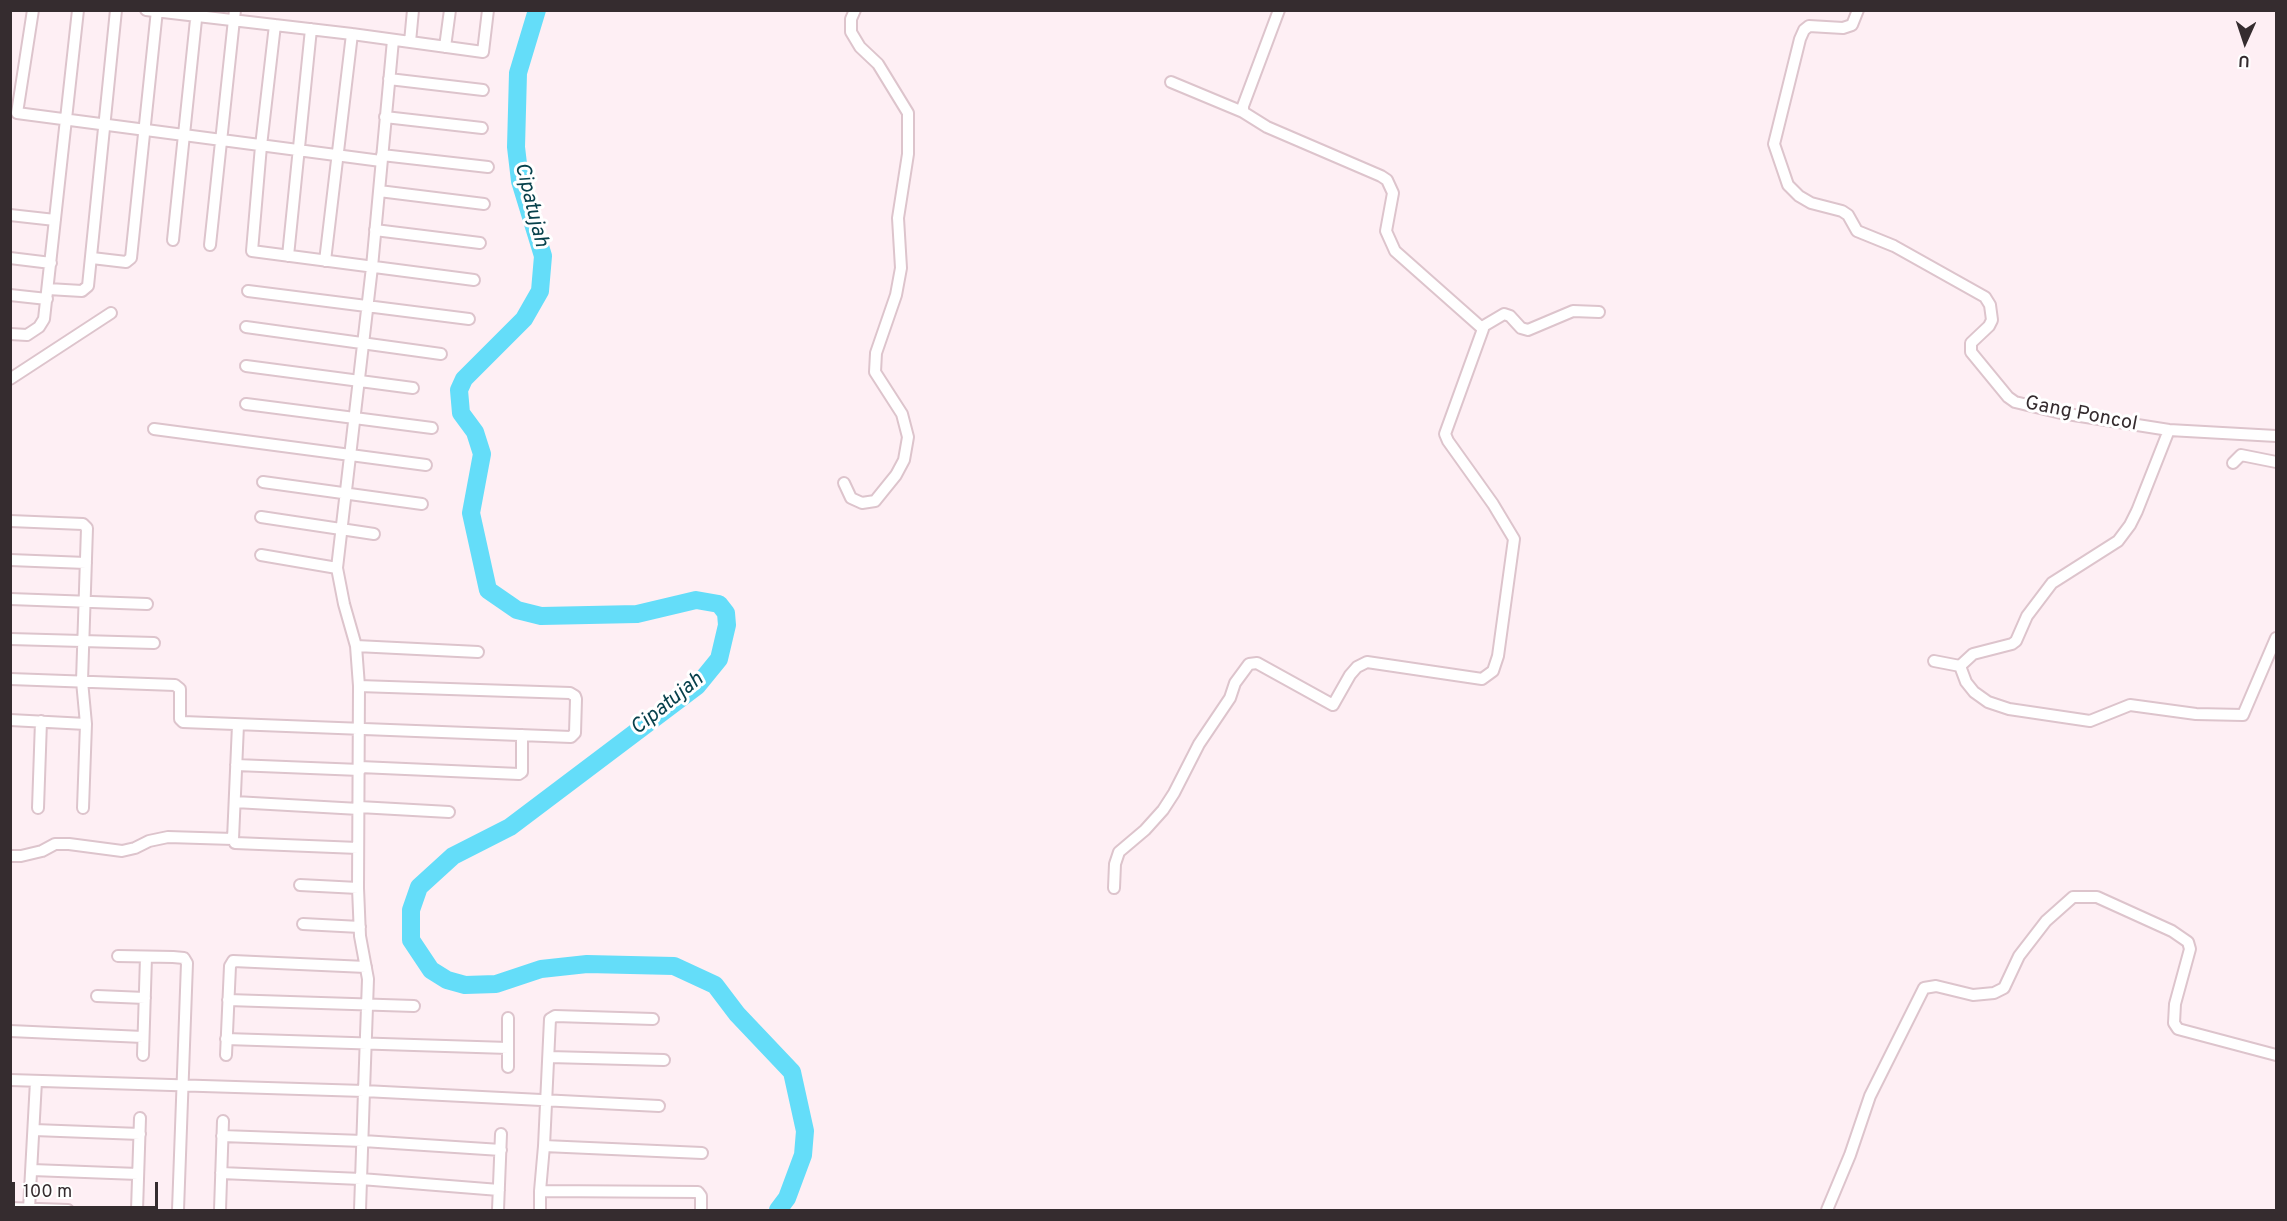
<!DOCTYPE html>
<html>
<head>
<meta charset="utf-8">
<style>
  body { margin:0 }
  #map { position:relative; width:2287px; height:1221px; overflow:hidden; background:#feeff4; font-family:Overpass,sans-serif }
  canvas { display:block }
  .frame { position:absolute; inset:0; border:12px solid #352c2f; pointer-events:none }
  .north { position:absolute; left:2215px; top:12px; width:60px; height:60px; -webkit-text-stroke:4px #fff; paint-order:stroke; rotate:183deg; font-size:16px; font-weight:700; line-height:24px; text-align:center; color:#352c2f }
  .north::after { content:''; display:block; margin:auto; width:21px; height:27px; background:#352c2f; clip-path:polygon(50% 0,100% 100%,50% 72%,0 100%) }
  .scale { position:absolute; left:12px; top:1182px; width:146px; height:27px; box-sizing:border-box; border:3px solid #352c2f; border-top:0; padding-left:8px; font-size:18px; line-height:21px; white-space:nowrap; color:#352c2f; -webkit-text-stroke:4px #fff; paint-order:stroke }
</style>
</head>
<body>
<div id="map">
<canvas width="2287" height="1221"></canvas>
<div class="frame"></div>
<div class="north">U</div>
<div class="scale">100 m</div>
</div>
<script>
const ctx = document.querySelector('canvas').getContext('2d');
ctx.lineJoin = 'round';
const toPath = rows => new Path2D(rows.map(r => 'M' + r).join(''));
function strokePath(path, color, width, dash) { ctx.strokeStyle = color; ctx.lineWidth = width; ctx.lineCap = dash ? 'butt' : 'round'; ctx.setLineDash(dash || []); ctx.stroke(path); }
function write(font, color, halo, rows, align = 'center') {
  ctx.font = font + ' Overpass,sans-serif'; ctx.lineWidth = 6; ctx.setLineDash([]); ctx.textBaseline = 'middle'; ctx.strokeStyle = halo; ctx.fillStyle = color; for (const [text, x, y, turn = 0] of rows) {
    ctx.save(); ctx.translate(x, y); ctx.rotate((+turn || 0) * Math.PI / 180); ctx.textAlign = isNaN(turn) ? turn : align; if (halo) ctx.strokeText(text, 0, 0); ctx.fillText(text, 0, 0); ctx.restore();
  }
}
strokePath(toPath([
  [537,10,518,73,516,147,520,181,543,256,540,291,524,319,464,379,459,390,461,413,475,432,482,454,471,513,488,590,517,610,541,616,637,614,696,600,719,604,726,613,727,625,719,659,697,686,510,827,453,856,419,887,411,910,411,940,431,970,447,980,465,985,496,984,541,969,587,964,674,966,715,985,737,1014,792,1072,805,1131,803,1155,787,1198,778,1210]
]), '#64ddf9', 18);
const minor = toPath([
  [33,10,17,113,381,161],
  [146,10,352,34,483,52,488,10],
  [1858,10,1852,25,1843,28,1809,26,1804,30,1800,39,1774,144,1788,185,1799,196,1811,203,1842,211,1848,215,1857,231,1894,246,1985,297,1990,305,1992,320,1989,326,1971,343,1971,352,2008,397,2015,402,2061,413,2169,430,2276,436],
  [275,25,261,146,252,251,474,280],
  [410,42,413,10],
  [445,47,450,10],
  [389,79,483,90],
  [1171,82,1243,112],
  [385,117,482,128],
  [382,155,488,167],
  [379,191,484,204],
  [10,215,55,220],
  [375,230,480,243],
  [173,240,197,10],
  [210,245,235,10],
  [288,256,311,29],
  [10,258,51,263],
  [92,258,126,262,131,258,157,10],
  [325,261,352,34],
  [48,289,82,291,88,286,116,10],
  [248,291,469,319],
  [10,295,47,299],
  [246,327,441,354],
  [1482,327,1504,314,1510,316,1521,328,1528,330,1573,311,1599,312],
  [10,334,27,335,39,327,44,319,78,10],
  [246,366,413,388],
  [10,379,111,313],
  [246,404,432,428],
  [154,429,426,465],
  [2233,463,2241,455,2276,462],
  [263,482,422,504],
  [844,483,851,498,862,503,875,501,896,475,904,460,908,437,902,414,875,372,876,353,896,295,901,268,898,218,908,154,908,113,878,64,860,47,851,32,851,19,855,10],
  [261,517,374,534],
  [10,521,83,524,87,528,82,681,86,724,83,808],
  [261,555,337,568],
  [10,560,86,563],
  [10,599,147,604],
  [10,639,154,643],
  [356,646,478,652],
  [1934,661,1960,666],
  [1960,666,1966,682,1974,692,1988,702,2009,709,2090,721,2130,705,2196,714,2243,715,2276,638],
  [1960,666,1973,654,2012,644,2016,641,2027,616,2052,583,2118,541,2130,525,2137,511,2169,430],
  [10,679,175,685,180,689,180,719,183,722,571,737,575,733,576,699,575,696,570,693,359,686],
  [10,720,86,724],
  [238,725,233,839,235,843,358,848],
  [236,765,360,770],
  [360,767,519,774,522,772,522,735],
  [235,802,359,809],
  [359,807,449,812],
  [38,808,41,721],
  [10,856,21,856,42,851,55,844,69,844,122,851,135,848,149,841,168,837,233,839],
  [300,885,358,888],
  [1114,888,1115,864,1119,852,1145,830,1163,810,1174,793,1199,744,1230,698,1235,683,1249,664,1257,663,1333,705,1350,675,1357,667,1367,662,1482,679,1493,671,1498,656,1514,539,1493,504,1448,441,1445,434,1483,329,1395,251,1386,231,1393,193,1387,180,1381,176,1267,127,1243,112,1243,106,1279,10],
  [303,924,360,927],
  [118,956,173,957,184,958,187,963,178,1210],
  [97,996,145,998],
  [228,1000,414,1006],
  [508,1018,508,1067],
  [653,1019,555,1016,550,1019,544,1146,702,1153],
  [10,1031,143,1037],
  [226,1039,508,1048],
  [143,1055,146,957],
  [226,1055,230,966,233,961,366,967],
  [549,1057,664,1060],
  [10,1080,364,1091,368,979,360,936,358,888,359,686,356,646,344,604,337,568,372,267,393,40],
  [34,1130,140,1134],
  [222,1136,363,1141,501,1150],
  [544,1146,540,1191,698,1192,701,1196,701,1210],
  [32,1170,138,1174],
  [221,1173,361,1179,499,1190],
  [10,1208,68,1210],
  [29,1209,36,1081],
  [137,1210,140,1118],
  [220,1210,223,1121],
  [360,1210,364,1091,659,1106],
  [498,1210,501,1134],
  [540,1210,540,1191],
  [1827,1210,1850,1155,1870,1096,1924,988,1936,986,1973,995,1994,993,2004,988,2019,956,2046,921,2073,897,2097,897,2172,931,2188,942,2190,949,2175,1004,2174,1023,2178,1029,2276,1055]
]);
strokePath(minor, '#ddc4cc', 14);
strokePath(minor, '#fff', 10);
write('20px', '#352c2f', '#fff', [
  ["Gang Poncol",2081,415,11]
]);
write('italic 21px', '#07414c', '#fff', [
  ["Cipatujah",530,205,76],
  ["Cipatujah",668,705,-39]
]);
</script>
</body>
</html>
